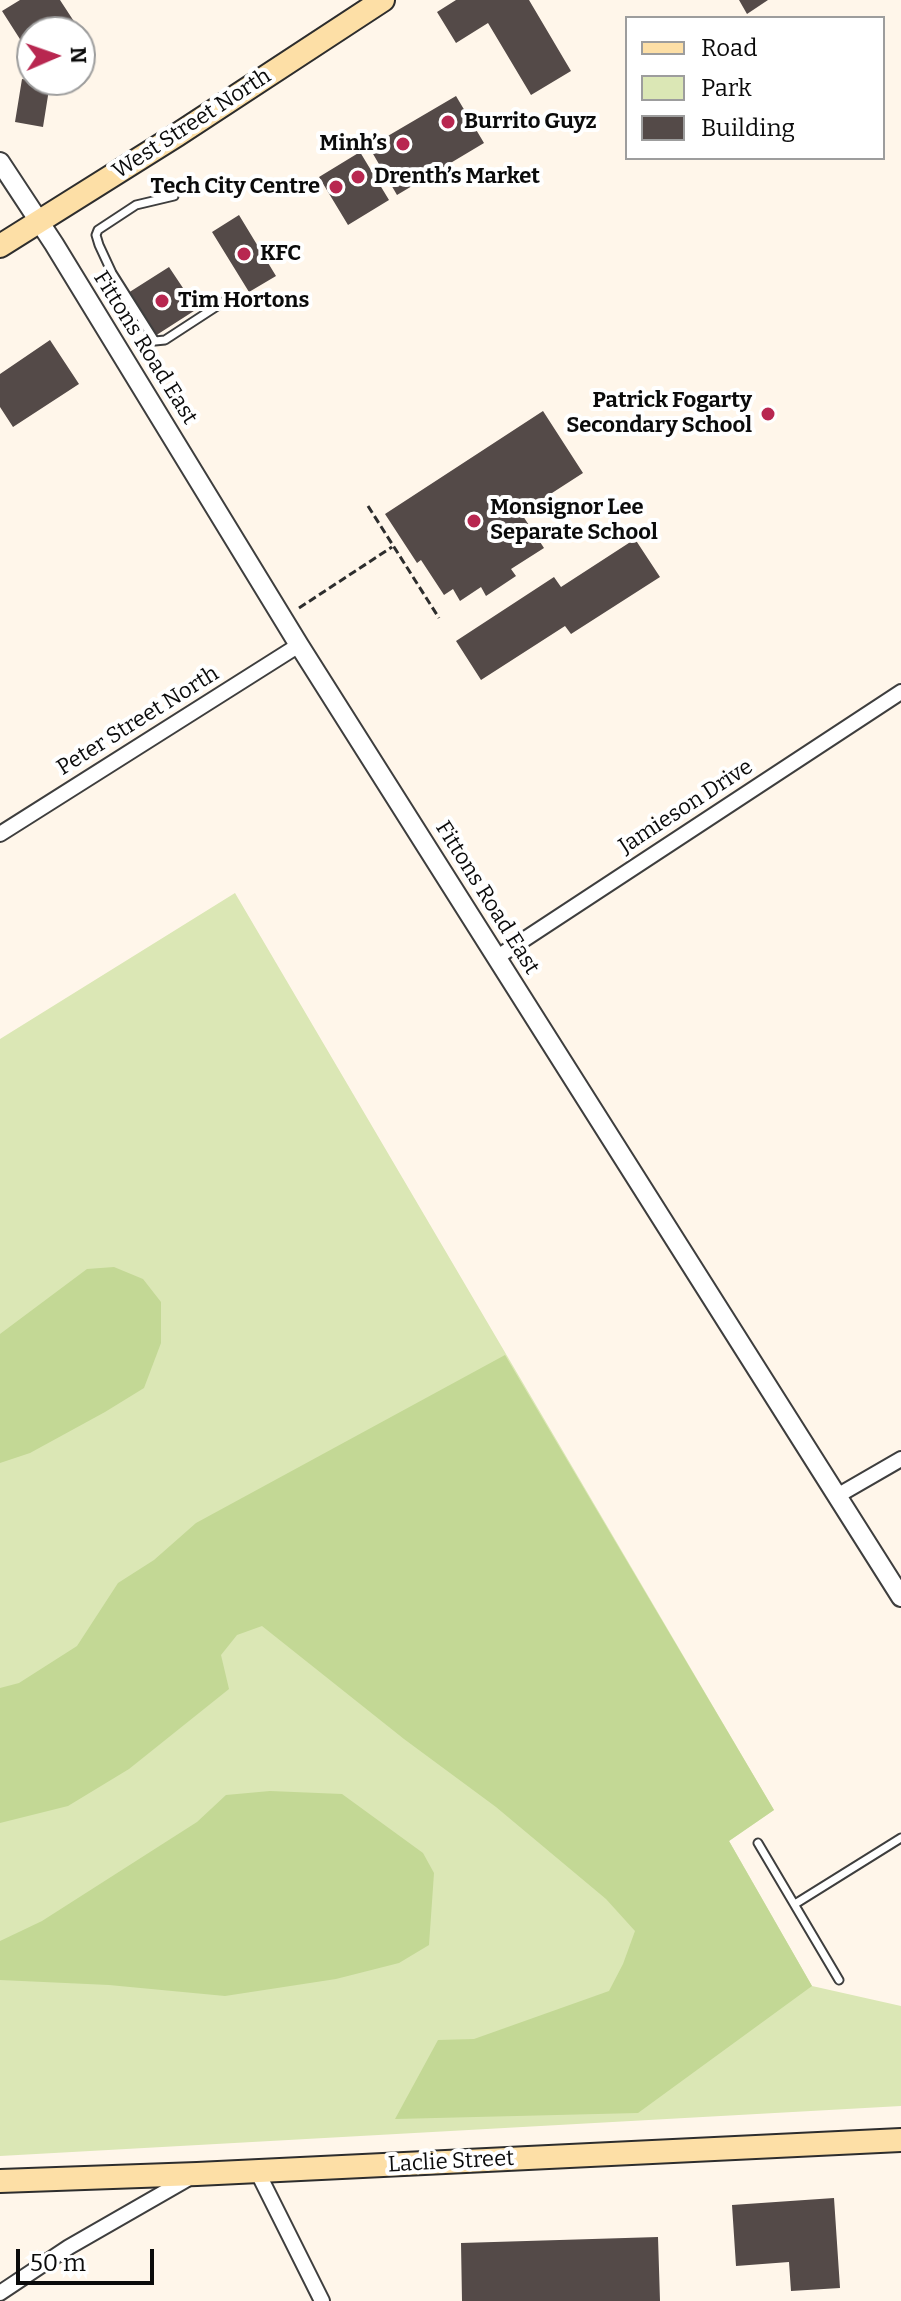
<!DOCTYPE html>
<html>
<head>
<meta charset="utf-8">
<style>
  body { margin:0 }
  #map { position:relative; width:901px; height:2301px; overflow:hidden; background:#fff6ea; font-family:Bitter,serif }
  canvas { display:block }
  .legend { position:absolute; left:625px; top:16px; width:260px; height:144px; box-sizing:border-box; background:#fff; border:2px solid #9d9d9d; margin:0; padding:10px 14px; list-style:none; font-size:24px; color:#0b0b0b }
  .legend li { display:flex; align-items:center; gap:16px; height:40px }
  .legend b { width:40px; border:2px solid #9d9d9d }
  .north { position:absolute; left:16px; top:16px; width:80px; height:80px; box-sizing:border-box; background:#fff; border:2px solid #9d9d9d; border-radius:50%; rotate:88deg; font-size:22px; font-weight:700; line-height:32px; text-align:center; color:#0b0b0b }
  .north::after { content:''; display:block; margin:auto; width:28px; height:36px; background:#b82750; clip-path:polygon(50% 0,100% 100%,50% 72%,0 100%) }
  .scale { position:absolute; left:16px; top:2249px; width:138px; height:36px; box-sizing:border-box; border:4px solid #0b0b0b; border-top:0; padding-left:10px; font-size:24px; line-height:28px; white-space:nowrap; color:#0b0b0b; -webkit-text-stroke:6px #fff; paint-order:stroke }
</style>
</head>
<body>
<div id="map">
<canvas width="901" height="2301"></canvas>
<ul class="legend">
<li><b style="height:10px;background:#fddfa6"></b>Road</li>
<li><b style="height:22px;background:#dbe7b5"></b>Park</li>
<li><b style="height:22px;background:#544a48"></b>Building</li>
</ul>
<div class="north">N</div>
<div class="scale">50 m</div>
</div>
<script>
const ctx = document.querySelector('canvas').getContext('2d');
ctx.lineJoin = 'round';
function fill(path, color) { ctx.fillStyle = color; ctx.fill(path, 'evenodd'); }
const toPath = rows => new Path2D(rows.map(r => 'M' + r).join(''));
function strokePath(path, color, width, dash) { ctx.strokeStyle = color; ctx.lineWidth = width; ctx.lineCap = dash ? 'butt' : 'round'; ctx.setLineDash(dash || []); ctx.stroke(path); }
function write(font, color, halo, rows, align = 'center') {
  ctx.font = font + ' Bitter,serif'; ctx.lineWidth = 8; ctx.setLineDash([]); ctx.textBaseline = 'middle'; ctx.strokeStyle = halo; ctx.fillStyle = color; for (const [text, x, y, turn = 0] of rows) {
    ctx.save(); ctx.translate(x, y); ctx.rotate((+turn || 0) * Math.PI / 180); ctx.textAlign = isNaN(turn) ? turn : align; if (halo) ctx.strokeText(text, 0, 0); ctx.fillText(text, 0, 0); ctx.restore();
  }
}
fill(toPath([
  [235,893,774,1810,729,1841,812,1986,901,2006,901,2106,0,2156,0,1039]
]), '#dbe7b5');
fill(toPath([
  [114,1267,143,1279,161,1302,161,1343,144,1388,105,1412,30,1453,0,1463,0,1334,87,1269],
  [505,1355,774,1810,729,1841,812,1986,638,2113,395,2119,438,2040,474,2039,609,1991,623,1964,635,1931,606,1899,496,1807,404,1739,262,1626,237,1635,221,1655,229,1689,129,1769,68,1806,0,1823,0,1688,19,1683,77,1646,118,1583,154,1560,196,1523],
  [270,1791,342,1794,423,1853,434,1873,429,1945,399,1963,336,1979,225,1996,109,1985,0,1980,0,1941,42,1921,197,1822,226,1795]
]), '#c3d895');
fill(toPath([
  [20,0,60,0,94,52,80,61,80,32,32,32,32,58,2,11],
  [456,0,529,0,571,71,531,95,488,23,456,43,437,12],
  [739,0,768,0,747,14],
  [22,79,50,83,43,127,15,122],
  [456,96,484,143,397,195,369,147],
  [360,152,389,200,348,225,319,177],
  [239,215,276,276,249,292,212,232],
  [169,267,197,309,155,336,128,293],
  [50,340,79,384,13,427,0,407,0,374],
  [543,411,583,473,521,513,544,548,511,569,516,576,486,596,481,587,460,601,453,589,444,595,421,560,417,563,385,514],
  [635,539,660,577,571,634,565,626,481,680,456,641,554,577,561,587],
  [834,2198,840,2288,791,2291,789,2262,736,2266,732,2205],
  [658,2237,660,2301,462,2301,461,2243]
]), '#544a48');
const service = toPath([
  [174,196,136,205,98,230,96,235,99,245,112,273,155,341,165,340,231,297],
  [758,1843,839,1980],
  [795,1904,901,1838]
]);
const minor = toPath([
  [0,834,299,645],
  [496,958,901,692],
  [837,1496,901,1459],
  [257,2171,322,2301],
  [0,2293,69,2247,191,2177]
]);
const tertiary = toPath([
  [0,162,54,244,299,645,901,1597]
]);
const secondary = toPath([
  [0,246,177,135,383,0],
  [0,2181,197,2174,901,2140]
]);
strokePath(service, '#3e3e3e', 11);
strokePath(minor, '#3e3e3e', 18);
strokePath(tertiary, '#3e3e3e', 22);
strokePath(secondary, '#2d2d2d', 26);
strokePath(toPath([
  [368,506,439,618],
  [299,608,392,547]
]), '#2d2d2d', 3, [8, 4]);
strokePath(service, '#fff', 7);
strokePath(minor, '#fff', 14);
strokePath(tertiary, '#fff', 18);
strokePath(secondary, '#fddfa6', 22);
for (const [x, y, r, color] of [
  [448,122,8,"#b82750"],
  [403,144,8,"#b82750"],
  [358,177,8,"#b82750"],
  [336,187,8,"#b82750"],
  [244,254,8,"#b82750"],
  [162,301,8,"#b82750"],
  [768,414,8,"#b82750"],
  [474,521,8,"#b82750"]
]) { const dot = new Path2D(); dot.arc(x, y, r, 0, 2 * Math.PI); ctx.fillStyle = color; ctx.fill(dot); strokePath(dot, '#fff', 3); }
write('bold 22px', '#0b0b0b', '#fff', [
  ["Burrito Guyz",464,122],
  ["Minh’s",387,144,"right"],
  ["Drenth’s Market",374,177],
  ["Tech City Centre",320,187,"right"],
  ["KFC",260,254],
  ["Tim Hortons",178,301],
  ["Patrick Fogarty",752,401,"right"],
  ["Secondary School",752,426,"right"],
  ["Monsignor Lee",490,508],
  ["Separate School",490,533]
], 'left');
write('22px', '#0b0b0b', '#fff', [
  ["West Street North",192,124,-33],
  ["Fittons Road East",145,348,58],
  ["Peter Street North",138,721,-32],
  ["Jamieson Drive",686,807,-33],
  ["Fittons Road East",487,898,58],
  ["Laclie Street",451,2162,-3]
]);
</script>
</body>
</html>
